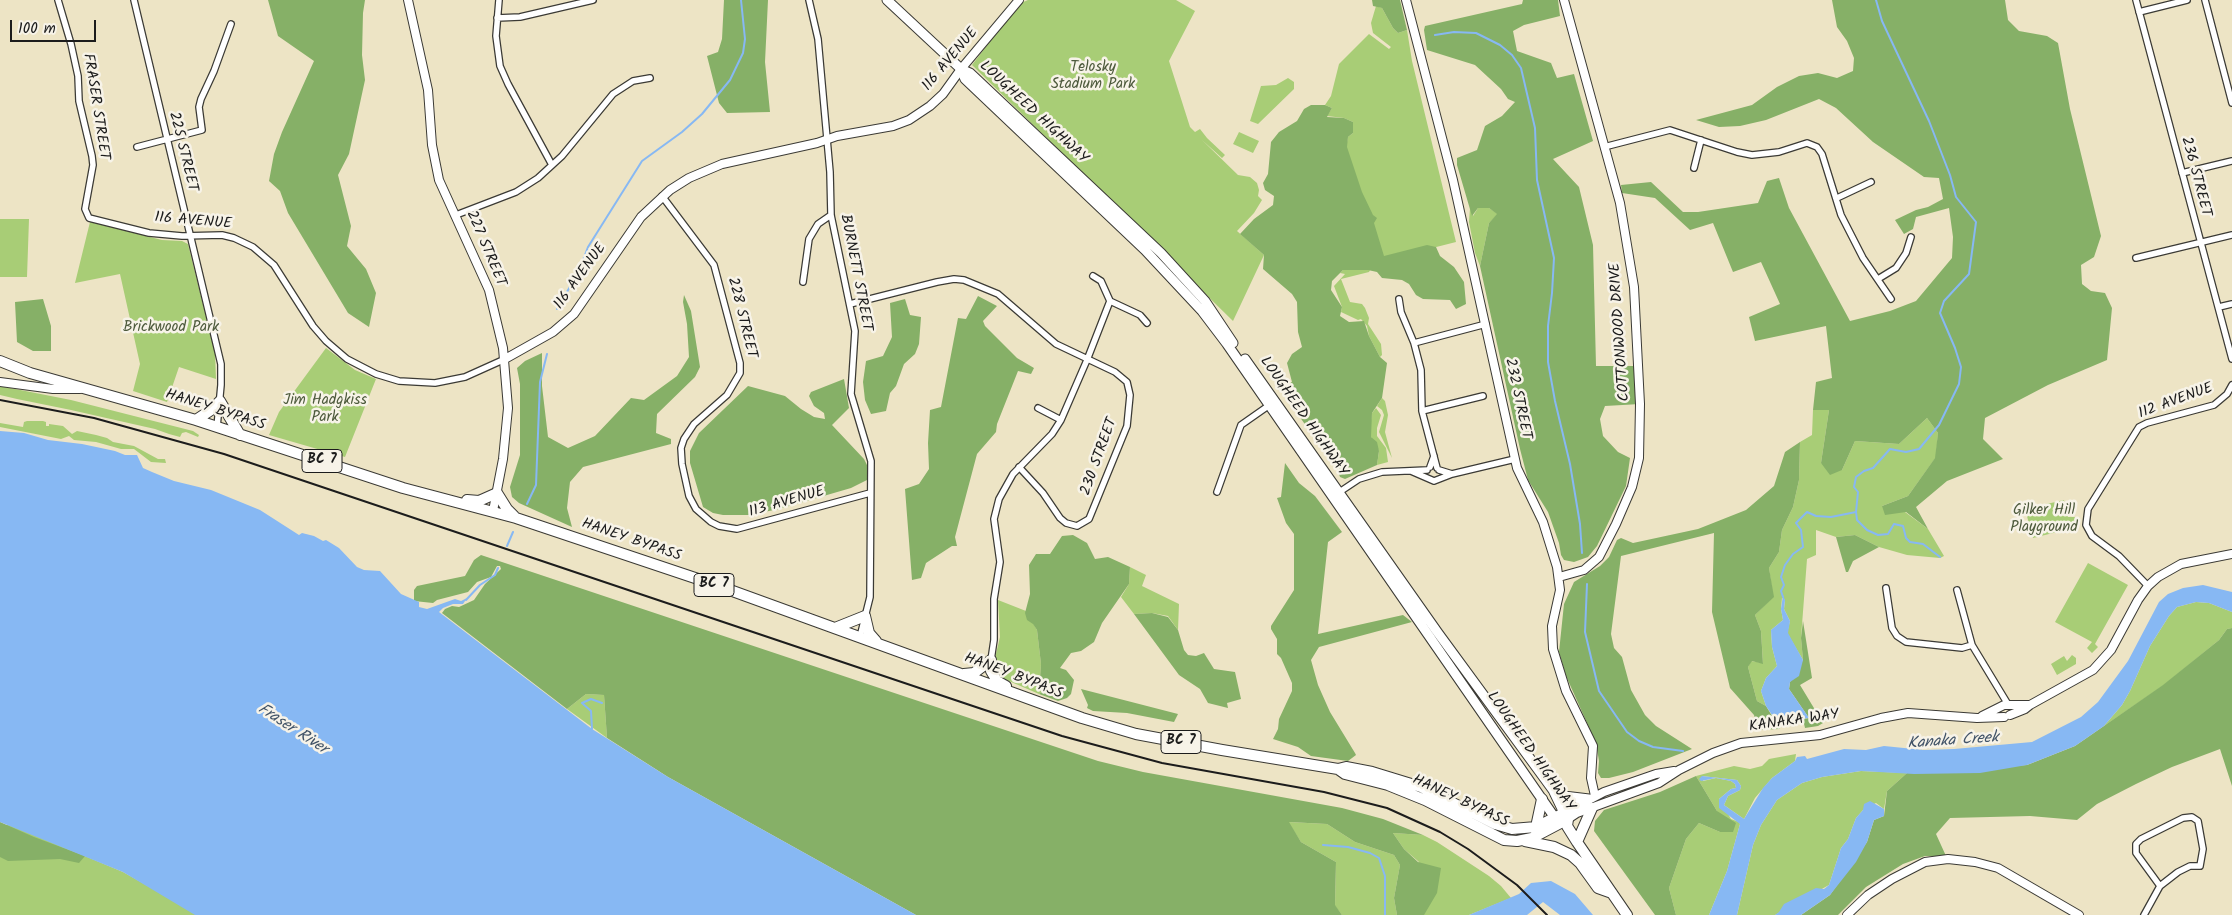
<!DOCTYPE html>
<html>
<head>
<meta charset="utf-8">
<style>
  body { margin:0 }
  #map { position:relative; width:2232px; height:915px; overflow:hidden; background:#ede4c5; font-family:Kalam,sans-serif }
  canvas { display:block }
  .scale { position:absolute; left:10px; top:20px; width:86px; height:22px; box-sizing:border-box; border:2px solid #1c1c1c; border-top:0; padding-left:6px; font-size:15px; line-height:18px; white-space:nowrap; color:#1c1c1c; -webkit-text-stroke:4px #f7f3e8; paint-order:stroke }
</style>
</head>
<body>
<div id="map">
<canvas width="2232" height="915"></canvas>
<div class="scale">100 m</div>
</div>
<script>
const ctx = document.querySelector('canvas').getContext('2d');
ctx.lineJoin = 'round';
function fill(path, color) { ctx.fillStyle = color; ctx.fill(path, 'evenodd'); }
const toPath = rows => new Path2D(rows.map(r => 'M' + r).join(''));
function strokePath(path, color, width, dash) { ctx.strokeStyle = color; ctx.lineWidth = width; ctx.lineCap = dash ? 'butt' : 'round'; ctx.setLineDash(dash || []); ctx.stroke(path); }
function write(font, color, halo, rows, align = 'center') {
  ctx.font = font + ' Kalam,sans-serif'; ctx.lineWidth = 5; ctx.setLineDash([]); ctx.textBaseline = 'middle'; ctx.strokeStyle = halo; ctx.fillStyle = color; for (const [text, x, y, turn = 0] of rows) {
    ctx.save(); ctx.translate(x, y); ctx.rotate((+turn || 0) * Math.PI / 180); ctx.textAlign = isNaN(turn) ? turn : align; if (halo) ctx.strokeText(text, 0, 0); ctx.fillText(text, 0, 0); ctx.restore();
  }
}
fill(toPath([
  [1028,0,1176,0,1195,11,1169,61,1190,127,1195,132,1200,129,1207,138,1225,155,1222,158,1202,140,1238,175,1250,177,1257,183,1259,190,1258,196,1262,200,1254,213,1237,231,1264,255,1233,321,972,65,1010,15,1021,3],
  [1376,6,1382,8,1393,28,1398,33,1407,30,1412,61,1456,242,1381,261,1346,147,1348,137,1353,133,1353,122,1344,118,1327,116,1332,108,1325,105,1331,96,1339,64,1369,34,1389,49,1391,47,1373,33,1371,23],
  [1288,78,1294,82,1294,89,1258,124,1250,121,1261,86,1276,85],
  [1239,132,1259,141,1253,153,1233,144],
  [1470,208,1473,216,1478,208,1489,208,1498,214,1489,223,1480,266,1475,253,1469,222],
  [0,219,29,219,27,277,0,277],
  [90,222,162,240,182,241,188,244,215,353,216,379,179,367,167,402,133,391,140,364,120,274,75,283],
  [1343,270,1370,270,1369,272,1341,279,1350,302,1362,304,1365,308,1369,318,1368,324,1381,344,1382,355,1380,357,1369,336,1367,326,1361,319,1358,320,1341,312,1342,307,1334,286,1345,274,1340,273],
  [326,348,355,370,376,379,345,457,269,435,279,412],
  [0,386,71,400,193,431,199,435,198,437,186,432,182,433,180,437,169,434,155,429,71,410,17,399,0,395],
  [1382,398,1385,401,1388,415,1385,432,1392,458,1379,432,1384,415,1382,410,1377,406],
  [1376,408,1381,415,1377,428,1377,436,1386,448,1388,462,1377,465,1379,451,1371,437,1370,428,1372,413],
  [1813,410,1829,410,1821,463,1842,470,1855,441,1899,444,1927,418,1938,433,1936,457,1908,496,1882,506,1905,512,1928,529,1944,556,1940,558,1907,555,1879,547,1855,535,1836,537,1816,530,1816,555,1807,559,1801,638,1803,660,1787,633,1790,621,1784,609,1785,600,1782,598,1781,609,1783,620,1771,630,1772,647,1777,666,1766,678,1761,691,1766,706,1757,701,1748,667,1751,661,1763,663,1761,631,1755,615,1773,597,1769,568,1779,552,1782,530,1793,507,1799,480,1800,442,1812,435],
  [27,421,43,421,46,422,46,426,49,426,49,424,63,426,72,434,77,431,96,435,107,438,113,442,134,446,158,459,165,459,166,463,151,462,134,449,121,449,96,442,74,440,69,436,61,439,0,427,0,423,23,427,24,422],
  [2064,500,2068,517,2076,517,2077,527,2033,538,2025,509],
  [2088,563,2128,585,2095,644,2098,647,2092,653,2087,648,2092,642,2055,622],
  [1130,567,1146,575,1142,586,1179,604,1178,630,1168,616,1152,613,1134,614,1121,597,1129,584],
  [998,600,1026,611,1037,630,1041,664,1040,678,1043,691,1039,694,1002,678,995,669,995,658,1000,637],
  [2196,602,2209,603,2232,612,2232,628,2227,629,2219,640,2164,685,2104,726,2122,705,2130,691,2150,646,2169,616,2177,607],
  [2072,655,2076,658,2076,664,2057,675,2051,664,2064,656,2067,661],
  [586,694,604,695,607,738,567,709],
  [1796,754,1795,761,1772,778,1755,798,1744,819,1724,805,1728,796,1740,790,1741,786,1737,780,1702,776,1703,781,1716,778,1731,781,1735,784,1736,788,1731,789,1719,799,1731,819,1739,822,1740,824,1727,871,1709,915,1676,915,1669,888,1686,839,1699,823,1720,832,1717,811,1696,776,1734,766,1750,769,1762,766,1769,759],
  [1861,771,1907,773,1887,791,1884,809,1876,803,1863,810,1856,818,1848,839,1841,848,1829,885,1775,915,1737,915,1753,845,1761,825,1777,800,1802,783,1822,777],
  [1288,822,1327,824,1355,842,1394,855,1400,865,1394,898,1397,915,1342,915,1335,906,1336,862,1301,842],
  [0,825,11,825,123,872,200,915,0,915],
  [1393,833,1423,835,1437,842,1489,876,1501,886,1511,898,1469,915,1424,915,1419,862,1404,849]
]), '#a8cd76');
fill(toPath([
  [268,0,365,0,363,13,362,55,365,80,349,154,338,175,351,226,347,246,366,269,376,293,369,327,348,313,288,213,280,191,269,181,274,154,282,132,314,61,278,36],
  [724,0,768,0,765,62,770,112,727,113,719,103,707,56,718,52,722,39],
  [1372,0,1400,0,1407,30,1398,33,1393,28,1382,8,1373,6],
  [1523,0,1558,0,1560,16,1524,25,1513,31,1517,51,1551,63,1557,78,1574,74,1593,141,1553,159,1579,187,1593,245,1596,366,1639,366,1640,404,1605,406,1600,419,1603,436,1618,452,1630,458,1626,486,1597,546,1588,557,1574,562,1564,560,1561,555,1559,543,1548,512,1528,480,1520,449,1480,266,1489,223,1497,214,1489,208,1478,208,1472,216,1457,165,1457,158,1477,150,1485,126,1502,116,1515,102,1508,99,1501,89,1475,65,1427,50,1424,30,1425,26,1522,4],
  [1832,0,2005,0,2008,20,2019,31,2047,36,2058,43,2070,109,2101,236,2094,257,2081,265,2082,284,2091,291,2105,293,2112,308,2107,360,2048,385,1985,418,1983,439,2003,459,1947,481,1916,507,1928,529,1906,512,1885,515,1882,506,1908,496,1935,458,1938,433,1927,418,1899,444,1855,441,1842,470,1830,475,1821,463,1829,410,1813,410,1816,382,1832,378,1826,326,1755,341,1749,317,1780,304,1761,262,1733,272,1713,223,1690,230,1655,198,1622,193,1621,185,1651,182,1683,212,1698,212,1758,203,1767,181,1779,178,1789,208,1850,321,1890,311,1916,301,1952,258,1953,237,1949,208,1916,217,1913,229,1904,234,1895,220,1916,210,1928,207,1943,199,1939,178,1924,177,1873,142,1836,108,1819,99,1766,120,1740,126,1719,127,1696,120,1752,105,1777,87,1799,76,1818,73,1837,78,1853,71,1854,58,1847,41,1837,27],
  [1311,105,1325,105,1332,108,1327,117,1344,118,1353,122,1353,133,1348,137,1347,147,1362,192,1373,215,1377,218,1374,223,1384,256,1427,245,1436,247,1440,256,1454,267,1464,282,1466,304,1456,309,1450,300,1423,299,1416,295,1409,284,1402,280,1382,278,1377,272,1368,270,1343,270,1332,281,1331,290,1342,307,1340,316,1349,322,1364,321,1369,336,1380,357,1387,363,1382,398,1372,413,1371,437,1377,442,1379,451,1377,465,1345,479,1340,477,1334,459,1318,437,1304,423,1280,388,1292,382,1287,363,1292,354,1302,347,1298,332,1297,302,1292,294,1263,269,1264,255,1240,234,1254,219,1273,205,1274,196,1265,190,1263,183,1268,174,1271,142,1279,132,1297,121,1304,109],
  [684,295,691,311,700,367,695,377,657,414,656,433,671,439,671,444,583,467,570,482,567,508,572,527,519,503,512,497,510,487,520,455,520,384,517,368,525,361,542,353,542,386,548,437,568,448,595,436,631,398,644,400,677,376,689,357,687,324,683,302],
  [978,296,997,306,983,321,985,326,1017,358,1034,368,1031,374,1018,371,997,424,996,432,977,454,955,537,957,546,952,546,926,563,921,578,912,580,905,489,919,484,929,469,928,443,930,410,941,407,958,318,966,319],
  [43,299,51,326,51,351,33,351,17,342,15,302],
  [905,299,910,315,921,317,919,344,915,354,904,364,896,386,890,393,886,411,871,414,865,400,863,382,866,361,883,356,892,337,890,303],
  [844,379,849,408,832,425,864,459,868,467,867,480,851,488,779,509,749,515,723,515,713,513,703,507,690,463,690,451,699,433,748,386,785,396,801,409,814,417,825,419,824,413,814,406,809,396,811,392],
  [1800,442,1799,480,1793,507,1782,530,1779,552,1769,568,1774,597,1755,615,1761,631,1763,664,1752,661,1748,667,1757,701,1766,706,1780,729,1758,730,1754,715,1730,688,1712,612,1714,533,1621,556,1611,634,1614,648,1622,657,1631,690,1645,715,1656,726,1692,749,1633,772,1609,778,1601,778,1598,773,1599,761,1596,743,1566,676,1559,652,1564,604,1574,582,1600,566,1609,557,1617,540,1621,538,1633,543,1698,529,1746,510,1774,486,1785,452],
  [1285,463,1299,483,1315,496,1342,532,1328,542,1318,634,1403,615,1412,622,1319,647,1311,660,1318,685,1330,712,1355,753,1356,755,1348,761,1311,756,1298,747,1273,739,1278,729,1279,719,1292,691,1292,683,1281,658,1277,654,1277,639,1271,629,1271,626,1294,590,1294,534,1286,523,1277,498,1281,497],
  [1073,535,1087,543,1095,559,1108,557,1130,567,1129,584,1102,623,1094,642,1081,651,1071,653,1060,668,1066,670,1074,680,1071,694,1067,698,1058,701,1039,694,1043,691,1040,678,1041,664,1037,630,1033,624,1027,620,1025,613,1030,594,1029,565,1036,554,1050,554,1062,536],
  [1855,535,1879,547,1853,561,1848,572,1846,572,1836,537],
  [481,555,1098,761,1143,772,1342,808,1383,819,1423,835,1393,833,1404,849,1418,862,1441,868,1437,893,1424,915,1397,915,1394,898,1400,865,1394,855,1355,842,1327,824,1289,822,1301,842,1336,862,1335,905,1342,915,916,915,668,777,607,738,604,695,586,694,567,709,442,613,445,609,452,606,459,607,474,600,485,584,501,569,500,566,497,566,491,577,477,582,468,592,437,600,433,603,414,601,414,590,417,586,465,576,474,560],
  [1152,613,1168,617,1178,630,1184,650,1188,655,1196,656,1204,653,1214,669,1235,672,1241,699,1227,703,1228,708,1208,703,1200,689,1179,675,1134,614],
  [1803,621,1812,678,1800,685,1823,723,1818,726,1805,728,1803,719,1809,718,1789,689,1790,682,1803,660,1801,638],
  [2232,628,2232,786,2220,749,2172,767,2136,784,2097,804,2077,820,2030,816,1950,818,1936,834,1946,856,1925,856,1903,864,1866,887,1838,915,1801,915,1830,895,1867,842,1874,820,1884,816,1887,791,1907,773,2027,765,2075,746,2163,685,2219,640,2227,629],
  [1081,689,1178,714,1174,722,1127,713,1093,711,1087,708,1088,705],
  [1696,776,1717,811,1736,823,1733,832,1720,832,1699,823,1686,839,1669,888,1676,915,1655,915,1594,831,1595,821,1604,810,1660,792],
  [0,822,34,837,85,856,79,863,60,859,8,861,0,857]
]), '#86b067');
fill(toPath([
  [0,431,24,433,48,440,82,444,115,451,125,455,137,455,143,468,152,472,174,481,211,490,260,510,299,535,302,533,314,536,323,541,326,540,339,548,357,567,364,570,380,571,401,594,419,602,419,607,427,609,455,599,461,601,467,598,463,604,453,604,443,608,439,612,592,729,668,777,916,915,195,915,123,872,0,822],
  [2203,585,2232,592,2232,612,2209,603,2196,602,2177,607,2169,616,2150,646,2130,691,2122,705,2104,726,2075,746,2027,765,1980,773,1914,774,1861,771,1822,777,1802,783,1777,800,1761,825,1753,845,1737,915,1709,915,1727,871,1740,824,1719,808,1719,799,1731,789,1736,788,1735,784,1731,781,1716,778,1701,781,1699,779,1702,776,1737,780,1741,786,1740,790,1728,796,1724,805,1744,819,1763,788,1772,778,1795,761,1797,757,1805,756,1807,759,1844,749,1866,750,1884,746,1924,750,1954,749,2032,742,2081,717,2098,702,2128,661,2159,602,2168,594,2183,588],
  [1783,595,1785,600,1784,609,1790,621,1788,633,1803,660,1799,676,1790,682,1789,689,1809,718,1800,719,1799,724,1782,726,1780,721,1776,721,1766,706,1761,691,1766,678,1777,666,1772,647,1771,630,1783,620,1781,609],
  [1870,801,1884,809,1884,816,1874,820,1867,842,1856,862,1830,895,1801,915,1775,915,1779,912,1784,904,1816,888,1824,889,1829,885,1841,848,1848,839,1856,818,1863,810,1864,804],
  [1551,881,1575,894,1593,915,1560,915,1543,902,1527,915,1469,915,1519,894,1531,883]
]), '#87b8f3');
strokePath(toPath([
  [1435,35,1454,32,1476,33,1500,45,1512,55,1521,68,1535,128,1537,180,1554,258,1552,293,1548,326,1548,362,1555,401,1570,464,1580,524,1582,553],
  [557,309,578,273,588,247,642,161,682,132,702,114,730,80,743,53,745,39,741,0],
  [527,504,536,485,540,382,547,354],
  [1856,512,1857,520,1867,530,1878,535,1888,534,1894,524,1903,526,1906,538,1910,542,1923,544,1940,557],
  [507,546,513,532],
  [1587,584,1585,632,1599,691,1627,732,1639,741,1653,747,1683,751],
  [1783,597,1781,591,1784,585,1781,577,1785,565,1793,554,1803,547,1801,530,1796,523,1807,512,1816,516,1831,517,1856,512,1858,492,1854,487,1856,477,1864,471,1873,468,1890,449,1906,452,1919,449,1939,425,1959,384,1961,367,1955,348,1940,313,1944,301,1969,274,1976,222,1956,197,1950,175,1929,121,1882,21,1876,0],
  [466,600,480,585,495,575,498,568],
  [592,729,591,711,582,703,591,699,602,703],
  [1323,845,1348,847,1370,853,1379,858,1385,876,1385,915]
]), '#87b8f3', 2);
const street = toPath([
  [58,0,71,44,78,76,79,101,92,156,93,165,85,209,89,218,149,233,182,236,222,235,234,238,253,247,274,265,313,326,326,341,347,359,376,374,399,381,435,383,465,377,505,359],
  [134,0,221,364,221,385,217,427],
  [499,0,496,36,500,66,508,84,552,165],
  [809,0,818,39,830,172,831,215,855,331,851,394,871,461,870,597,860,637],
  [2136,0,2232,359],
  [2205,0,2232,103],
  [2139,12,2187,0],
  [497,18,520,17,593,0],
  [137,147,202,130,199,107,201,99,214,71,231,24],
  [1604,147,1670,130,1737,152,1752,155,1779,152,1807,143,1817,147,1822,154,1841,215,1863,258,1891,299],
  [1694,168,1701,140],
  [2182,173,2232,161],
  [662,196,714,265,740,363,740,373,727,395,694,424,684,439,681,448,682,464,689,496,696,509,711,522,719,526,737,529,870,493],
  [1837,198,1871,182],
  [456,215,516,192,538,178,562,156,613,94,633,81,650,78],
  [2136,258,2232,235],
  [1878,279,1896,268,1906,253,1911,237],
  [803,282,809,239,818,224,831,215],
  [1399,299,1401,312,1414,343,1421,370,1422,411,1437,468],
  [1110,301,1140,315,1147,323],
  [850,304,937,282,954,279,964,280,998,294,1056,344,1115,372,1127,382,1130,395,1127,426,1089,519,1077,526,1066,523,1060,518,1043,493,1019,467],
  [2219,307,2232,304],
  [1414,343,1486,324],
  [1038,408,1061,420],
  [1422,411,1483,396],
  [1430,467,1434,456],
  [1439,470,1452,474],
  [1411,471,1434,481,1452,474,1515,459],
  [1217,492,1241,425,1271,404],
  [1338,493,1359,479,1382,472,1427,470],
  [2148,586,2119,556,2092,536,2086,525,2088,509,2139,427,2147,423,2214,405,2227,394,2232,385],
  [1886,588,1892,628,1897,636,1906,642,1962,648,1972,645],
  [1957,590,1972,645,2009,706],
  [991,660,994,640,994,599,1000,562,994,519,999,499,1013,474,1052,434,1061,420,1087,360,1110,301,1101,281,1093,276],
  [2160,886,2136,853,2136,844,2141,839,2183,818,2192,817,2198,821,2203,849,2200,866],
  [2144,915,2160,886,2178,872,2190,866,2200,866]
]);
const secondary = toPath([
  [408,0,428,90,432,145,439,180,489,290,503,348,508,408,503,459,493,511],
  [1406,0,1453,180,1517,468,1543,522,1557,567,1560,590,1552,626,1553,649,1566,691,1593,746,1591,778,1595,796],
  [505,359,553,332,574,314,641,217,670,190,689,178,722,164,817,143,837,136,893,126,909,120,930,106,943,94,961,69,1019,0],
  [0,382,53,389,80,389],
  [1559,577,1584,570,1599,557,1616,524,1632,487,1639,458,1640,404,1634,287,1620,203,1564,0],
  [2010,715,2025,709,2030,705,2093,670,2111,650,2138,600,2148,586,2158,577,2181,564,2232,554],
  [1982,716,2004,705,2028,705],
  [1564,813,1604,792,1656,774,1674,771],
  [1568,819,1577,813,1659,783,1679,770,1713,753,1741,743,1820,735,1881,718,1908,713,1977,718,2004,717],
  [1847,915,1868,895,1892,879,1925,862,1948,859,1975,862,1998,868,2079,915]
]);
const primary = toPath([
  [887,0,961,69,965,79,1145,250,1202,311,1227,344,1555,818],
  [961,69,970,73,1161,253,1205,301,1233,343],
  [1245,359,1438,633,1553,790,1564,813],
  [1553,790,1564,796,1589,799]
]);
const highway = toPath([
  [0,361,30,373,196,420,403,488,516,518,716,585,1082,718,1136,734,1222,750,1338,769,1346,767,1372,772,1421,787,1495,824,1512,829,1536,827,1564,813,1568,819,1567,826,1577,842,1627,915],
  [196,420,211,410,220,401,240,435],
  [467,500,479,501,497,493,507,509,514,516],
  [835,628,865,616,869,633,876,641],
  [991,660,991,671,997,681,1006,686],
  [964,674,974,673,991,660],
  [1338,769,1345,774,1388,785,1425,800,1504,840,1517,841,1532,838,1568,819],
  [1536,827,1542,799],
  [1525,841,1554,847,1571,855,1580,863,1598,888,1612,893],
  [1577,842,1592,808]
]);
strokePath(street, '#3b3a35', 8);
strokePath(secondary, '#3b3a35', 10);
strokePath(primary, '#3b3a35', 11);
strokePath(highway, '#3b3a35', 12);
strokePath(street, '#fff', 5.5);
strokePath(secondary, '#fff', 8);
strokePath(primary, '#fff', 9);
strokePath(highway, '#fff', 10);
strokePath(toPath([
  [0,400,94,418,224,454,1062,736,1162,763,1324,792,1387,808,1440,832,1468,849,1517,885,1547,915]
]), '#1c1c1c', 2);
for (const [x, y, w] of [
  [322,461,40],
  [714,585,40],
  [1181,742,40]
]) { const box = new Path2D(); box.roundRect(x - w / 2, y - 11.5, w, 23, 4); ctx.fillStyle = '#f7f3e8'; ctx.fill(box); strokePath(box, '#1c1c1c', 1); }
write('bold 14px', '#1c1c1c', null, [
  ["BC 7",322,461],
  ["BC 7",714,585],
  ["BC 7",1181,742]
]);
write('15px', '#1c1c1c', '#f7f3e8', [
  ["116 AVENUE",951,60,-50],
  ["FRASER STREET",95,107,81],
  ["LOUGHEED HIGHWAY",1033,113,43],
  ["225 STREET",182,152,76],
  ["236 STREET",2195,177,75],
  ["116 AVENUE",193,222,5],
  ["227 STREET",485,249,67],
  ["BURNETT STREET",855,273,79],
  ["116 AVENUE",581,277,-54],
  ["228 STREET",741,318,76],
  ["COTTONWOOD DRIVE",1621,332,-94],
  ["232 STREET",1517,399,78],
  ["112 AVENUE",2176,402,-20],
  ["HANEY BYPASS",215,411,18],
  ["LOUGHEED HIGHWAY",1303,417,55],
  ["230 STREET",1100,457,-70],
  ["113 AVENUE",787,503,-16],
  ["HANEY BYPASS",631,541,19],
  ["HANEY BYPASS",1013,677,21],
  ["KANAKA WAY",1794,722,-8],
  ["LOUGHEED HIGHWAY",1530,752,55],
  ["HANEY BYPASS",1460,802,25]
]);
write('15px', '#4d5a3c', '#f7f3e8', [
  ["Telosky",1093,68],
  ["Stadium Park",1093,85],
  ["Brickwood Park",171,328],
  ["Jim Hadgkiss",325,401],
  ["Park",325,418],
  ["Gilker Hill",2044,511],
  ["Playground",2044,528]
]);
write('italic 16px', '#415367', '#f7f3e8', [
  ["Fraser River",292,730,33],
  ["Kanaka Creek",1953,742,-4]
]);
</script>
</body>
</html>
